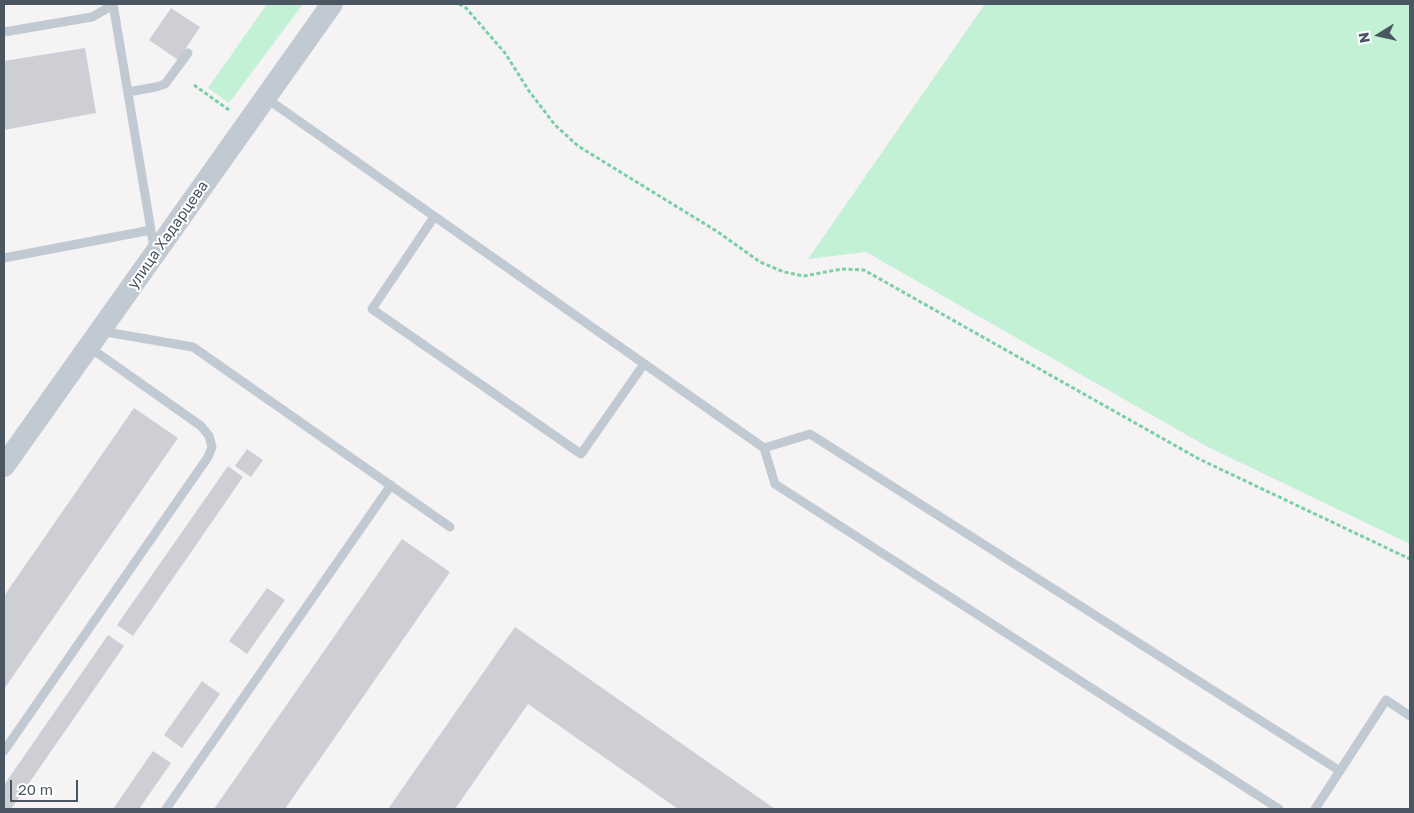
<!DOCTYPE html>
<html>
<head>
<meta charset="utf-8">
<style>
  body { margin:0 }
  #map { position:relative; width:1414px; height:813px; overflow:hidden; background:#f5f3f3; font-family:"Golos Text",sans-serif }
  canvas { display:block }
  .frame { position:absolute; inset:0; border:5px solid #4a5661; pointer-events:none }
  .north { position:absolute; left:1354px; top:10px; width:50px; height:50px; -webkit-text-stroke:4px #fff; paint-order:stroke; rotate:260deg; font-size:14px; font-weight:700; line-height:20px; text-align:center; color:#4a5661 }
  .north::after { content:''; display:block; margin:auto; width:18px; height:22px; background:#4a5661; clip-path:polygon(50% 0,100% 100%,50% 72%,0 100%) }
  .scale { position:absolute; left:10px; top:780px; width:68px; height:22px; box-sizing:border-box; border:2px solid #4a5661; border-top:0; padding-left:6px; font-size:15px; line-height:18px; white-space:nowrap; color:#4a5661; -webkit-text-stroke:4px #fff; paint-order:stroke }
</style>
</head>
<body>
<div id="map">
<canvas width="1414" height="813"></canvas>
<div class="frame"></div>
<div class="north">N</div>
<div class="scale">20 m</div>
</div>
<script>
const ctx = document.querySelector('canvas').getContext('2d');
ctx.lineJoin = 'round';
function fill(path, color) { ctx.fillStyle = color; ctx.fill(path, 'evenodd'); }
const toPath = rows => new Path2D(rows.map(r => 'M' + r).join(''));
function strokePath(path, color, width, dash) { ctx.strokeStyle = color; ctx.lineWidth = width; ctx.lineCap = dash ? 'butt' : 'round'; ctx.setLineDash(dash || []); ctx.stroke(path); }
function write(font, color, halo, rows, align = 'center') {
  ctx.font = font + ' "Golos Text",sans-serif'; ctx.lineWidth = 4; ctx.setLineDash([]); ctx.textBaseline = 'middle'; ctx.strokeStyle = halo; ctx.fillStyle = color; for (const [text, x, y, turn = 0] of rows) {
    ctx.save(); ctx.translate(x, y); ctx.rotate((+turn || 0) * Math.PI / 180); ctx.textAlign = isNaN(turn) ? turn : align; if (halo) ctx.strokeText(text, 0, 0); ctx.fillText(text, 0, 0); ctx.restore();
  }
}
fill(toPath([
  [267,4,303,4,229,103,208,88],
  [985,4,1410,4,1410,544,1208,447,866,252,808,259]
]), '#c3f1d5');
fill(toPath([
  [171,8,200,27,178,60,149,40],
  [85,48,96,113,4,130,4,61],
  [134,408,178,438,4,689,4,596],
  [247,449,263,460,251,477,235,466],
  [228,466,243,477,133,636,117,625],
  [402,539,450,572,285,809,214,809],
  [267,588,285,600,247,654,229,641],
  [515,627,775,809,678,809,528,704,455,809,388,809],
  [108,635,124,646,11,809,4,809,4,785],
  [202,681,220,694,182,748,164,735],
  [153,751,171,763,139,809,113,809]
]), '#cdcfd5');
strokePath(toPath([
  [459,4,466,8,505,53,529,91,555,125,578,146,718,232,760,262,784,272,804,276,842,269,864,270,1199,459,1410,559],
  [194,85,229,110]
]), '#7ad0a6', 3, [4, 2.5]);
strokePath(toPath([
  [113,4,154,248],
  [4,32,92,17,113,5],
  [128,92,156,87,165,84,188,53],
  [266,98,764,448,775,484,1279,809],
  [434,217,372,309,581,454,644,364],
  [4,258,151,230],
  [100,331,193,347,450,527],
  [764,448,810,434,1340,771],
  [4,751,208,457,212,447,209,436,201,426,89,347],
  [166,809,391,485],
  [1315,809,1386,700,1410,716]
]), '#c1cad2', 9);
strokePath(toPath([
  [4,466,332,4]
]), '#c1cad2', 22);
write('15px', '#4a5661', '#fff', [
  ["улица Хадарцева",168,235,-55]
]);
</script>
</body>
</html>
